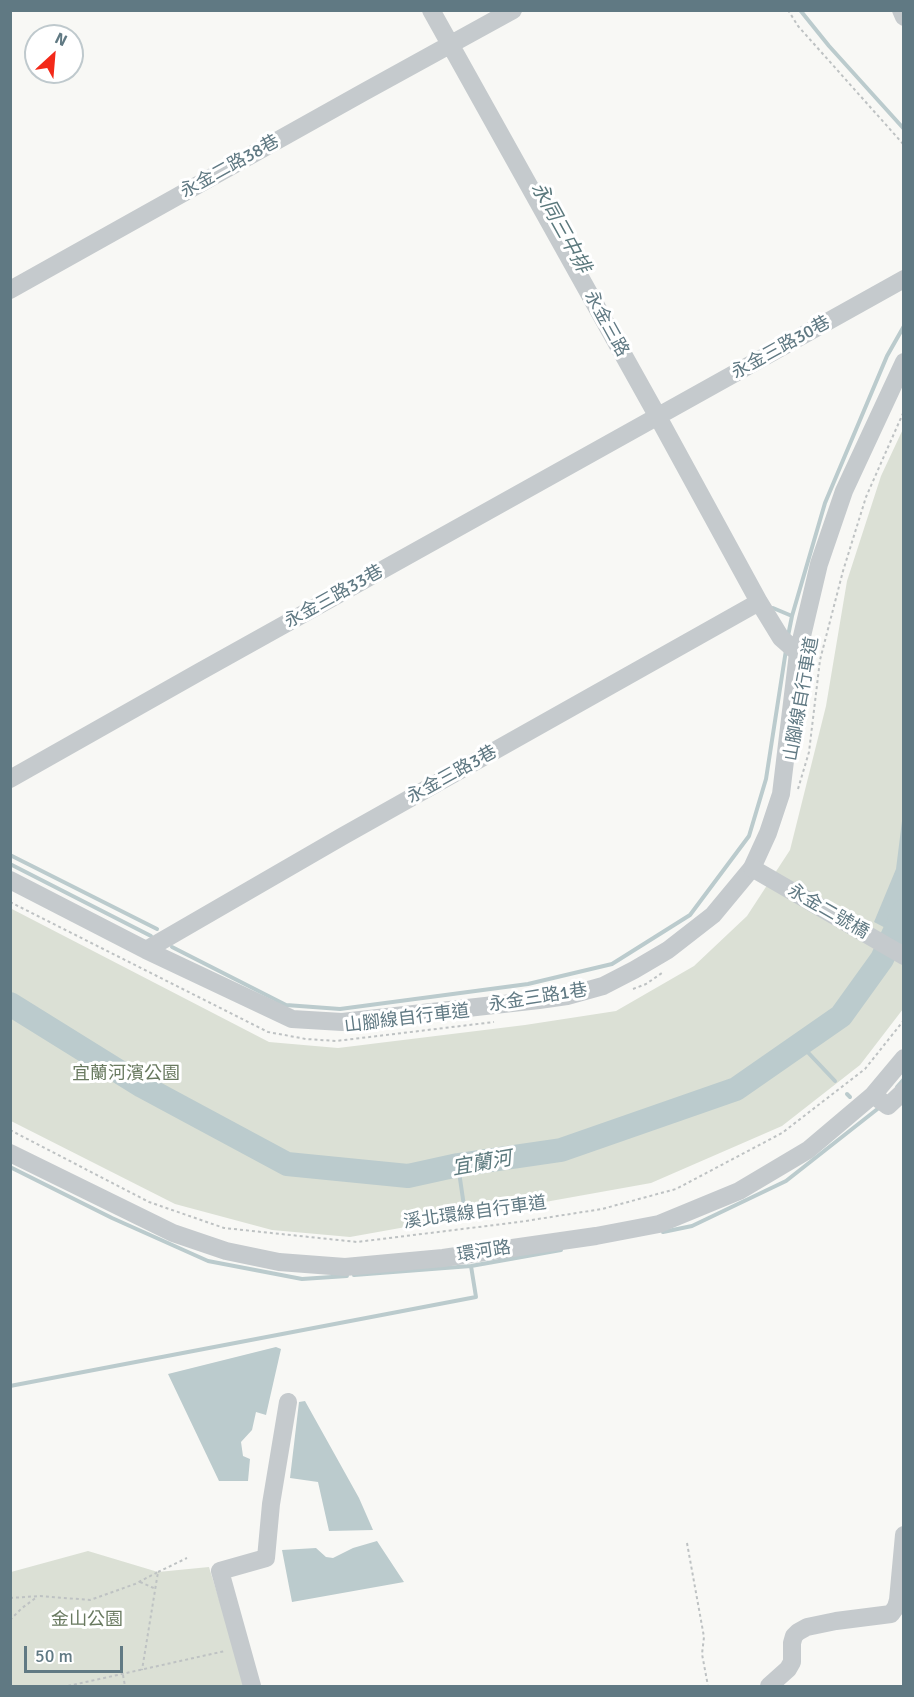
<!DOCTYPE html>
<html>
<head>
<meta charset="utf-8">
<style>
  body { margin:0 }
  #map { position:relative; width:914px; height:1697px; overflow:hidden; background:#f8f8f5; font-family:Signika,sans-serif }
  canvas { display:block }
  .frame { position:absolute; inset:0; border:12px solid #607983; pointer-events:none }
  .north { position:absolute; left:24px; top:24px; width:60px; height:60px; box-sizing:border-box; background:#fff; border:2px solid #bfc9cd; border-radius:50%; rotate:26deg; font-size:16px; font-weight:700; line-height:24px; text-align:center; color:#607983 }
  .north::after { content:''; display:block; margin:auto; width:21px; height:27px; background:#f32919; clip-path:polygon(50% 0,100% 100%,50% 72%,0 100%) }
  .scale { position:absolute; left:24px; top:1646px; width:99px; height:27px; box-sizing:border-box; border:3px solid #607983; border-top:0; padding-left:8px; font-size:18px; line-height:21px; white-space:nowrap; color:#607983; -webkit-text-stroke:4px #fff; paint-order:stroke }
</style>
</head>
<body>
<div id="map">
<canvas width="914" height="1697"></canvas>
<div class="frame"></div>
<div class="north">N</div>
<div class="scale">50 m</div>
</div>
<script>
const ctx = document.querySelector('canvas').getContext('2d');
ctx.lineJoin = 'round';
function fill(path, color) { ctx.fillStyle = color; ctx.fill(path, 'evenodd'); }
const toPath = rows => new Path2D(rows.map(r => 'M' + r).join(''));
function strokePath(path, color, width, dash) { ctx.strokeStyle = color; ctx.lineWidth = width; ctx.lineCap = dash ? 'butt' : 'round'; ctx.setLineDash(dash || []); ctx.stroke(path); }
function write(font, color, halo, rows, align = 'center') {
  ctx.font = font + ' Signika,"Noto Sans TC",sans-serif'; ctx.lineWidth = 6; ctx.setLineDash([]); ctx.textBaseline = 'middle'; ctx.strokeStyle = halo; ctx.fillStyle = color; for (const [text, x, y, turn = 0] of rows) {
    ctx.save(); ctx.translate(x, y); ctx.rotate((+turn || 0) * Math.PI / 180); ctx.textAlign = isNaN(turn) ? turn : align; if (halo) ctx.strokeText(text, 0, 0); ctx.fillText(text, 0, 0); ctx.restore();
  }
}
fill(toPath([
  [903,429,903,1009,860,1065,782,1126,651,1183,350,1237,272,1230,175,1204,11,1121,10,908,269,1042,338,1048,525,1025,616,1011,694,966,747,916,790,850,826,706,847,581,881,476],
  [88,1551,158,1572,209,1567,246,1686,11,1686,11,1572]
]), '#dbe0d5');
fill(toPath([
  [903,813,904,937,903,937,874,922,896,869],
  [276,1347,281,1349,266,1415,256,1412,252,1430,241,1442,243,1456,250,1459,248,1481,219,1481,168,1374],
  [305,1401,359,1498,373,1530,329,1531,318,1482,290,1478,299,1402],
  [377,1541,404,1582,292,1602,282,1550,316,1548,326,1557,333,1558,353,1548]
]), '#bbcbcd');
strokePath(toPath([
  [800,10,829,46,904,129],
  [773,608,792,616],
  [788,636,792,616,825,503,887,356,904,326],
  [10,855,157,929],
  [10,864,151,936],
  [172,947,286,1005,340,1009,528,984,612,964,690,915,749,836,766,779,786,650],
  [800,1044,835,1081],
  [897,1087,904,1079],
  [847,1094,850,1097],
  [458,1165,464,1206],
  [10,1167,112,1218,208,1261,302,1279,347,1276],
  [663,1232,692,1226,786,1181,880,1107],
  [354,1275,471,1266,561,1250],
  [10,1386,476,1297,471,1266]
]), '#bbcbcd', 4);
strokePath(toPath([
  [10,1004,142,1086,287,1164,408,1176,458,1165,561,1150,736,1089,841,1016,882,959,904,911]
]), '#bbcbcd', 24);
strokePath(toPath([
  [788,10,798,26,904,145],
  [798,789,809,752,820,660,843,571,866,497,904,411],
  [10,902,268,1032,306,1039,336,1041,494,1022],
  [633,989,646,984,662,973],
  [10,1130,149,1202,224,1228,357,1242,519,1222,602,1209,676,1189,782,1133,865,1069,904,1020],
  [687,1543,704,1637,702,1654,708,1686],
  [158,1572,187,1558],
  [140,1582,156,1589],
  [10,1598,40,1596,90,1600,135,1584,158,1572,142,1670],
  [10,1620,22,1608,37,1597],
  [123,1675,125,1686],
  [68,1686,225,1651]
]), '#bec2c3', 2, [3, 3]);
strokePath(toPath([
  [431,10,658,417,759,602,781,638,798,653],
  [901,10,904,17],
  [10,290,364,92,513,10],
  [10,779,201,671,904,279],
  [10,880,146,950,292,1019,342,1022,539,1000,567,996,603,986,634,970,668,950,713,915,752,868,768,833,781,794,798,653,819,564,844,491,904,362],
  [146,950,343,836,759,602],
  [873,1095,888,1106,904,1091],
  [10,1153,173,1233,226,1251,279,1262,345,1267,443,1258,596,1236,659,1224,739,1191,808,1150,873,1095,904,1058],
  [252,1686,220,1571,266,1558,271,1504,288,1402],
  [769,1686,788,1669,792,1662,792,1643,794,1636,798,1632,807,1627,836,1621,891,1614,896,1607,898,1600,904,1535]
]), '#c5cacd', 18);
strokePath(toPath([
  [752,868,904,956]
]), '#c5cacd', 18);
write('18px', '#607983', '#fff', [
  ["永金二路38巷",230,167,-29],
  ["永金三路",606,324,61],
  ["永金三路30巷",781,348,-29],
  ["永金三路33巷",334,597,-29],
  ["山腳線自行車道",802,699,-80],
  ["永金三路3巷",452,775,-29],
  ["永金二號橋",828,912,30],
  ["永金三路1巷",538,998,-9],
  ["山腳線自行車道",407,1019,-7],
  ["溪北環線自行車道",475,1213,-8],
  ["環河路",484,1252,-9]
]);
write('18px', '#697a60', '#fff', [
  ["宜蘭河濱公園",126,1074],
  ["金山公園",87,1620]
]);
write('italic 20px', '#5b797d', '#fff', [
  ["永同三中排",560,228,61],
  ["宜蘭河",482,1164,-10]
]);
</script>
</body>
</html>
